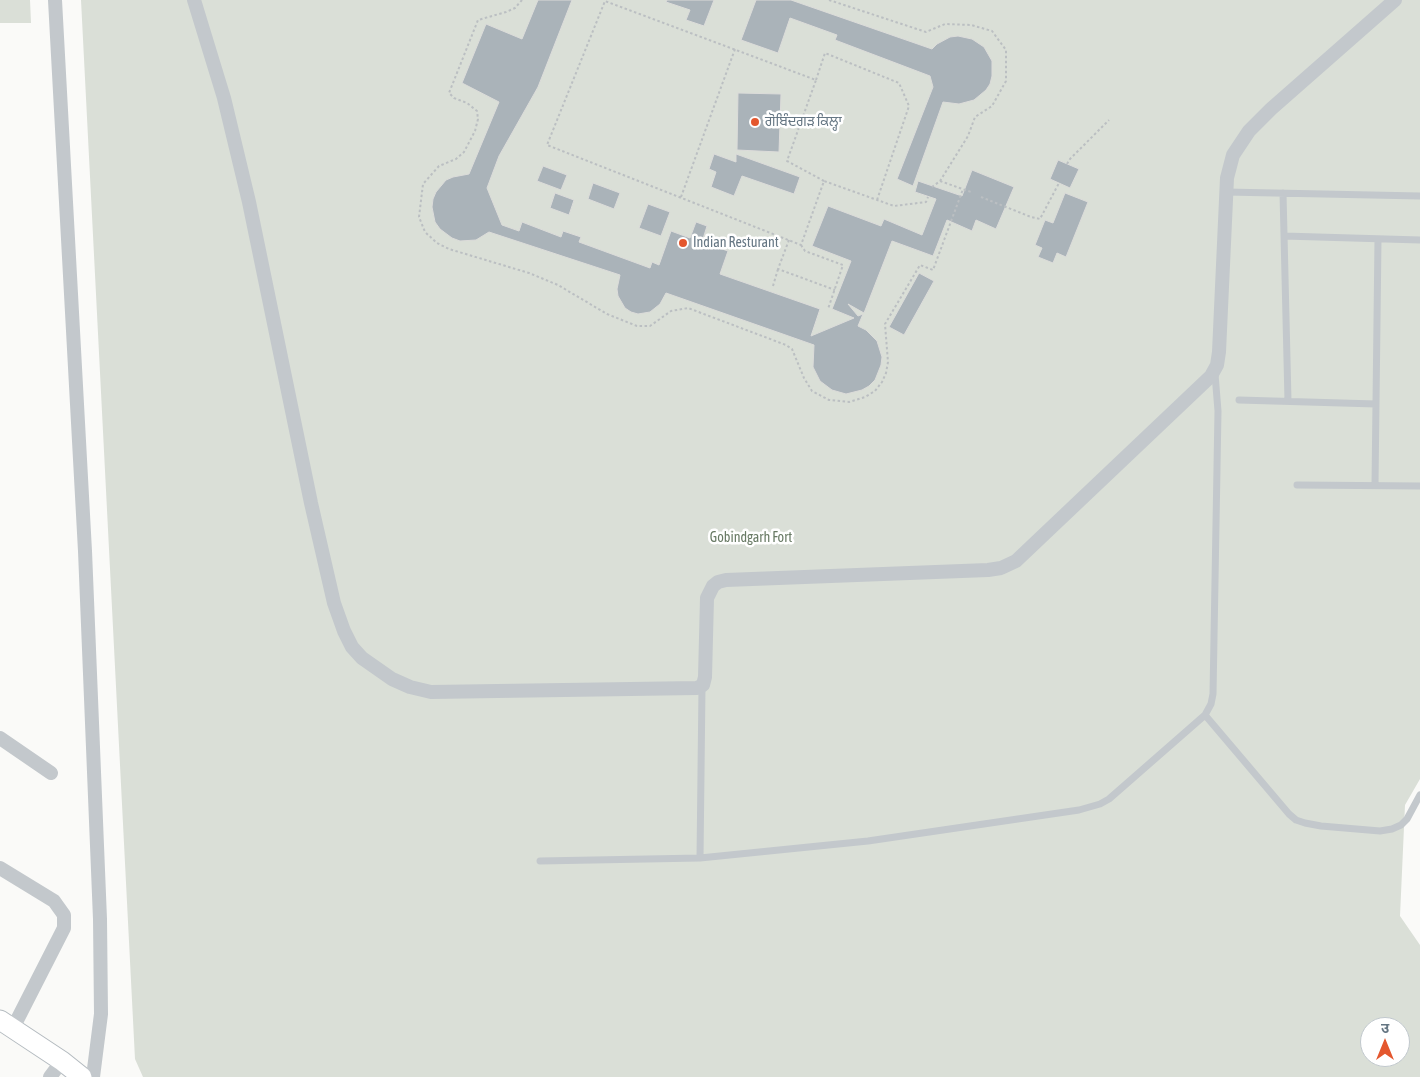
<!DOCTYPE html>
<html>
<head>
<meta charset="utf-8">
<style>
  body { margin:0 }
  #map { position:relative; width:1420px; height:1077px; overflow:hidden; background:#fafaf8; font-family:"Asap Condensed","Noto Sans Devanagari",sans-serif }
  canvas { display:block }
  .north { position:absolute; left:1360px; top:1017px; width:50px; height:50px; box-sizing:border-box; background:#fff; border:1px solid #c1c8cd; border-radius:50%; rotate:0deg; font-size:14px; font-weight:700; line-height:20px; text-align:center; color:#657683 }
  .north::after { content:''; display:block; margin:auto; width:18px; height:22px; background:#e4572e; clip-path:polygon(50% 0,100% 100%,50% 72%,0 100%) }
</style>
</head>
<body>
<div id="map">
<canvas width="1420" height="1077"></canvas>
<div class="north">उ</div>
</div>
<script>
const ctx = document.querySelector('canvas').getContext('2d');
ctx.lineJoin = 'round';
function fill(path, color) { ctx.fillStyle = color; ctx.fill(path, 'evenodd'); }
const toPath = rows => new Path2D(rows.map(r => 'M' + r).join(''));
function strokePath(path, color, width, dash) { ctx.strokeStyle = color; ctx.lineWidth = width; ctx.lineCap = dash ? 'butt' : 'round'; ctx.setLineDash(dash || []); ctx.stroke(path); }
function write(font, color, halo, rows, align = 'center') {
  ctx.font = font + ' "Asap Condensed","Noto Sans Gurmukhi",sans-serif'; ctx.lineWidth = 5; ctx.setLineDash([]); ctx.textBaseline = 'middle'; ctx.strokeStyle = halo; ctx.fillStyle = color; for (const [text, x, y, turn = 0] of rows) {
    ctx.save(); ctx.translate(x, y); ctx.rotate((+turn || 0) * Math.PI / 180); ctx.textAlign = isNaN(turn) ? turn : align; if (halo) ctx.strokeText(text, 0, 0); ctx.fillText(text, 0, 0); ctx.restore();
  }
}
fill(toPath([
  [0,0,30,0,31,23,0,23],
  [81,0,1420,0,1420,779,1405,805,1400,916,1420,945,1420,1077,143,1077,135,1059],
  [1370,1027,1400,1027,1400,1057,1370,1057]
]), '#dadfd7');
const building = toPath([
  [538,0,572,0,538,87,499,156,487,188,502,225,519,231,522,222,561,237,563,231,581,237,579,242,650,268,652,262,659,265,671,231,690,238,696,222,707,226,702,242,728,251,720,274,820,309,811,336,854,318,832,309,851,261,812,246,828,206,881,226,884,219,922,235,936,199,915,192,918,181,962,196,972,170,1014,187,996,229,976,220,972,231,947,220,933,256,892,241,864,313,848,304,858,316,863,314,858,326,866,330,877,341,882,357,881,365,875,380,869,386,862,390,846,394,832,390,820,381,813,367,814,345,666,293,660,304,650,312,638,314,631,312,625,308,618,296,617,289,620,275,489,232,476,240,460,241,452,238,440,229,435,222,432,207,433,199,436,192,446,180,453,177,469,174,499,102,462,83,486,24,522,39,538,0],
  [667,0,714,0,704,26,686,20,690,10,666,2,667,0],
  [756,0,791,0,932,49,937,44,950,37,958,36,972,39,984,47,992,61,992,76,990,84,986,90,974,100,959,104,943,102,913,186,897,179,933,87,930,76,835,40,837,35,790,18,778,53,741,40,756,0],
  [738,93,781,94,779,152,737,150,738,93],
  [714,154,736,162,736,154,800,177,794,194,742,176,734,196,711,187,716,172,709,169,714,154],
  [1058,160,1079,169,1070,188,1050,179,1058,160],
  [543,166,567,175,561,190,537,181,543,166],
  [593,183,620,193,614,209,588,199,593,183],
  [555,193,574,200,569,215,550,208,555,193],
  [1065,193,1088,202,1066,257,1057,253,1053,263,1038,257,1042,248,1035,245,1045,220,1053,223,1065,193],
  [648,204,670,212,661,236,639,228,648,204],
  [919,273,934,281,904,335,889,327,919,273]
]);
fill(building, '#aab3b9');
strokePath(building, '#dcdcda', 1);
const secondary = toPath([
  [0,1020,62,1061,82,1077]
]);
strokePath(secondary, '#b3babf', 21);
strokePath(toPath([
  [522,0,515,8,506,12,478,20,449,93,454,98,467,103,477,111,478,119,475,131,464,152,456,159,439,166,423,184,419,217,425,232,437,243,449,249,529,273,558,285,607,314,637,326,650,326,671,311,688,308,786,345,792,349,804,378,812,391,829,400,849,402,865,397,875,391,882,382,886,373,888,362,885,324,920,265,933,270,963,189],
  [829,0,926,32,945,24,971,25,992,31,1006,50,1006,81,992,106,975,117,968,136,940,181,932,187],
  [816,80,825,53,899,83,909,106,877,200],
  [1067,164,1070,159,1109,120],
  [824,181,787,161,816,80,605,1,547,145,801,245,824,181,894,206,926,202,928,197],
  [940,181,971,192],
  [681,197,735,49],
  [981,197,1031,217,1040,219,1059,183],
  [789,240,778,269,835,290],
  [801,245,805,251,843,265,828,309],
  [773,286,778,269]
]), '#bbbfc2', 2, [2.5, 2.5]);
strokePath(toPath([
  [1226,192,1420,196],
  [1283,193,1288,401],
  [1284,236,1420,240],
  [1239,400,1376,404],
  [1297,485,1420,486],
  [1375,485,1378,239],
  [1205,715,1289,814,1296,820,1305,823,1321,826,1380,831,1392,829,1401,825,1407,819,1420,795],
  [700,858,702,687],
  [540,861,700,858,868,841,1079,810,1100,804,1109,799,1205,715,1211,704,1213,694,1218,411,1215,374]
]), '#c3c8cc', 7);
strokePath(toPath([
  [55,0,85,551,100,919,101,1014,93,1077],
  [194,0,224,98,249,202,311,503,334,603,344,631,352,647,362,658,392,679,410,687,431,692,697,688,703,685,705,677,707,598,713,586,718,582,726,580,988,570,1001,568,1016,561,1211,376,1217,365,1219,352,1227,178,1233,155,1249,131,1271,109,1395,0],
  [0,738,51,773],
  [0,868,54,901,64,915,64,928,13,1028],
  [50,1077,62,1061]
]), '#c3c8cc', 14);
strokePath(secondary, '#fff', 19);
for (const [x, y, r, color] of [
  [755,122,5,"#e4572e"],
  [683,243,5,"#e4572e"]
]) { const dot = new Path2D(); dot.arc(x, y, r, 0, 2 * Math.PI); ctx.fillStyle = color; ctx.fill(dot); strokePath(dot, '#fff', 2); }
write('14px', '#657683', '#fff', [
  ["ਗੋਬਿੰਦਗੜ ਕਿਲ੍ਹਾ",765,122],
  ["Indian Resturant",693,243]
], 'left');
write('14px', '#687a64', '#fff', [
  ["Gobindgarh Fort",751,538]
]);
</script>
</body>
</html>
